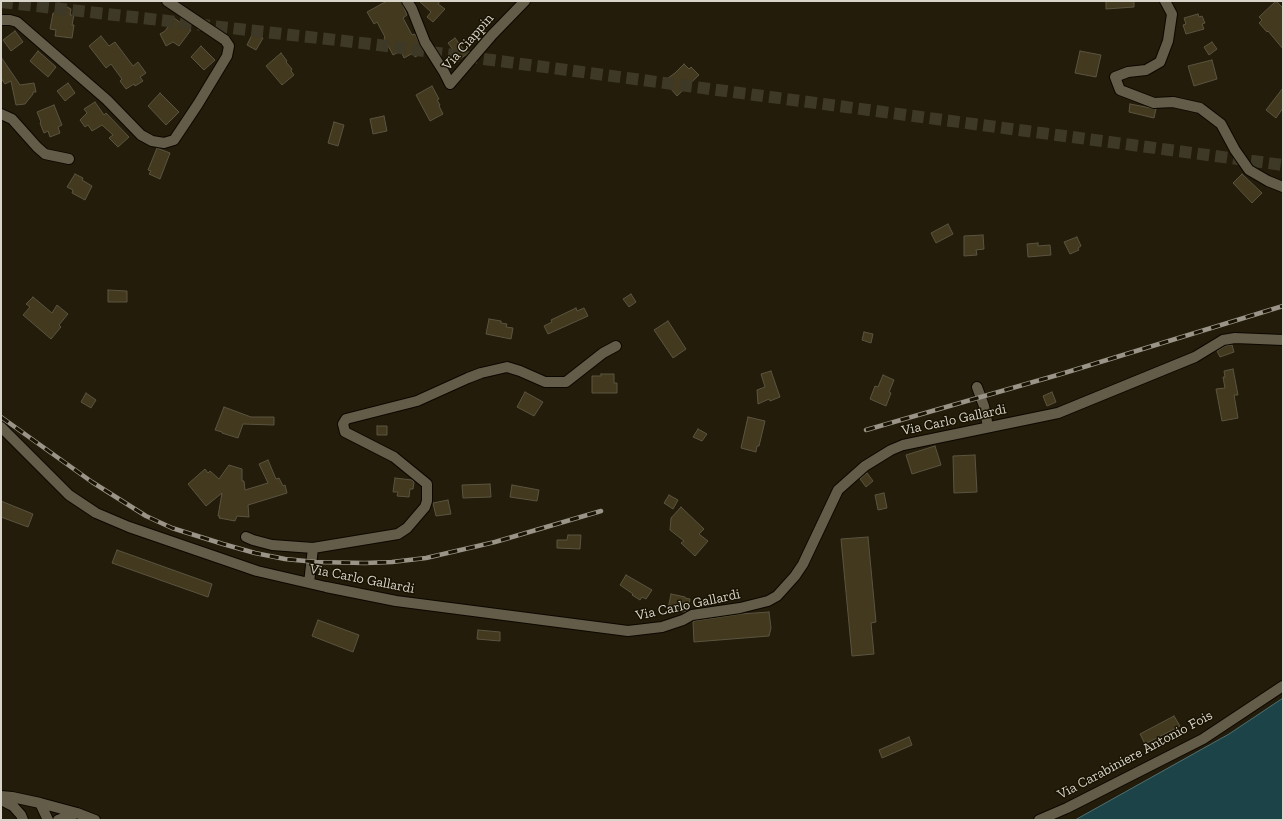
<!DOCTYPE html>
<html>
<head>
<meta charset="utf-8">
<style>
  body { margin:0 }
  #map { position:relative; width:1284px; height:821px; overflow:hidden; background:#231c0a; font-family:"Zilla Slab",serif }
  canvas { display:block }
  .frame { position:absolute; inset:0; border:2px solid #d9d5ca; pointer-events:none }
</style>
</head>
<body>
<div id="map">
<canvas width="1284" height="821"></canvas>
<div class="frame"></div>
</div>
<script>
const ctx = document.querySelector('canvas').getContext('2d');
ctx.lineJoin = 'round';
function fill(path, color) { ctx.fillStyle = color; ctx.fill(path, 'evenodd'); }
const toPath = rows => new Path2D(rows.map(r => 'M' + r).join(''));
function strokePath(path, color, width, dash) { ctx.strokeStyle = color; ctx.lineWidth = width; ctx.lineCap = dash ? 'butt' : 'round'; ctx.setLineDash(dash || []); ctx.stroke(path); }
function write(font, color, halo, rows, align = 'center') {
  ctx.font = font + ' "Zilla Slab",serif'; ctx.lineWidth = 3; ctx.setLineDash([]); ctx.textBaseline = 'middle'; ctx.strokeStyle = halo; ctx.fillStyle = color; for (const [text, x, y, turn = 0] of rows) {
    ctx.save(); ctx.translate(x, y); ctx.rotate((+turn || 0) * Math.PI / 180); ctx.textAlign = isNaN(turn) ? turn : align; if (halo) ctx.strokeText(text, 0, 0); ctx.fillText(text, 0, 0); ctx.restore();
  }
}
const water = toPath([
  [1283,698,1283,820,1075,820,1229,734,1283,698]
]);
fill(water, '#1c4347');
strokePath(water, '#556f6e', 1);
const building = toPath([
  [387,1,401,1,407,15,403,18,412,35,415,34,424,52,415,57,413,53,404,58,401,51,393,55,384,38,385,37,377,22,374,24,367,12,387,1],
  [419,1,440,1,438,4,445,9,433,22,427,17,431,12,419,1],
  [1106,1,1134,1,1134,7,1106,9,1106,1],
  [1276,1,1283,8,1283,49,1268,31,1267,32,1259,23,1262,20,1259,17,1276,1],
  [59,3,71,9,70,15,74,15,72,25,74,25,72,38,55,36,56,30,50,29,53,13,58,13,59,3],
  [1198,14,1199,17,1202,16,1205,23,1202,24,1204,29,1186,34,1183,25,1186,24,1184,18,1198,14],
  [174,18,191,30,179,46,173,42,166,46,160,34,165,31,174,18],
  [15,31,23,42,11,51,3,40,15,31],
  [253,33,263,38,256,50,247,45,253,33],
  [101,36,109,46,115,42,133,66,138,62,146,73,140,77,143,81,135,86,134,84,126,89,120,81,122,79,111,64,106,68,89,46,101,36],
  [455,38,467,54,460,59,448,43,455,38],
  [1212,42,1217,49,1209,55,1204,47,1212,42],
  [201,46,215,60,204,70,191,57,201,46],
  [38,51,56,67,48,77,30,61,38,51],
  [1080,51,1101,55,1096,77,1075,73,1080,51],
  [281,53,287,61,286,62,292,69,291,71,294,75,282,85,266,66,281,53],
  [1,57,20,85,34,83,36,92,33,92,33,94,25,104,16,105,11,81,5,84,1,78,1,57],
  [1212,60,1217,79,1194,86,1188,66,1212,60],
  [684,64,689,69,691,67,699,75,677,96,664,81,675,73,684,64],
  [68,83,75,93,65,101,57,91,68,83],
  [432,86,439,99,437,100,440,105,439,106,443,114,430,121,416,95,432,86],
  [1283,88,1283,108,1276,118,1266,110,1283,88],
  [160,93,179,112,166,125,148,106,160,93],
  [95,102,104,115,106,113,129,137,118,147,109,138,113,135,102,125,92,131,88,125,85,127,80,120,87,113,84,109,95,102],
  [1130,104,1156,109,1154,118,1129,112,1130,104],
  [54,105,62,125,58,127,60,133,50,137,48,131,44,133,40,123,41,122,37,112,54,105],
  [384,116,387,131,373,134,370,119,384,116],
  [334,122,344,125,338,146,328,143,334,122],
  [157,148,170,153,160,179,149,174,151,171,148,170,157,148],
  [75,174,83,178,82,180,92,186,85,200,72,193,73,190,67,187,75,174],
  [1242,174,1262,193,1252,203,1233,183,1242,174],
  [948,224,953,234,936,243,931,233,948,224],
  [983,235,984,249,976,250,977,255,964,256,964,236,983,235],
  [1077,237,1081,246,1078,248,1079,250,1070,254,1064,242,1077,237],
  [1038,243,1038,246,1050,245,1051,255,1028,257,1027,244,1038,243],
  [108,290,127,291,127,302,108,302,108,290],
  [631,294,636,302,629,307,623,299,631,294],
  [33,297,52,313,57,305,68,314,59,325,61,327,51,339,23,315,30,307,26,304,33,297],
  [576,308,577,311,584,308,588,316,548,334,544,326,552,322,551,320,576,308],
  [489,319,501,321,501,323,507,324,506,327,513,328,511,339,486,334,489,319],
  [668,321,686,349,673,358,654,330,668,321],
  [864,332,873,334,871,343,862,340,864,332],
  [1232,345,1234,352,1220,357,1217,351,1225,346,1232,345],
  [1233,369,1238,395,1234,395,1238,418,1222,421,1216,389,1225,388,1223,377,1225,377,1224,371,1233,369],
  [771,371,780,397,770,401,769,399,758,404,757,390,765,387,761,374,771,371],
  [601,374,614,374,614,383,617,383,617,393,592,393,592,376,601,376,601,374],
  [883,375,894,380,889,392,891,393,886,406,870,399,875,386,878,387,883,375],
  [525,392,543,402,534,416,517,407,525,392],
  [1052,392,1056,402,1047,406,1043,396,1052,392],
  [86,393,96,400,91,408,81,402,86,393],
  [224,407,251,417,274,417,274,425,243,424,238,438,222,433,222,432,215,430,224,407],
  [748,417,765,421,759,446,757,446,756,452,741,448,748,417],
  [377,426,387,426,387,435,377,435,377,426],
  [698,429,707,434,702,441,693,437,698,429],
  [935,446,941,465,912,474,906,455,935,446],
  [975,455,977,492,954,493,953,456,975,455],
  [268,460,276,479,279,478,283,486,285,485,287,493,248,505,249,517,237,516,235,521,219,518,220,516,218,516,222,493,206,506,188,484,205,469,208,473,210,471,219,479,229,465,242,469,242,481,244,481,245,490,268,483,259,464,268,460],
  [867,473,873,481,866,487,860,479,867,473],
  [395,478,412,480,414,482,413,489,410,489,409,497,397,496,398,492,393,492,395,478],
  [490,484,491,497,463,498,462,485,490,484],
  [512,485,539,490,537,501,510,497,512,485],
  [884,493,887,508,878,510,875,495,884,493],
  [669,495,678,500,673,509,664,503,669,495],
  [448,500,451,514,436,516,433,503,448,500],
  [1,501,33,514,28,527,1,517,1,501],
  [681,507,704,529,699,534,708,541,695,556,681,543,684,541,670,530,671,518,681,507],
  [568,535,581,535,580,549,557,548,557,540,567,540,568,535],
  [868,537,876,622,871,623,874,654,852,656,841,539,868,537],
  [117,550,212,584,208,597,112,563,117,550],
  [626,575,652,590,646,599,642,597,640,600,632,595,633,594,620,585,626,575],
  [671,594,685,597,685,598,690,599,688,610,684,612,668,609,671,594],
  [769,612,771,628,769,636,694,642,693,622,694,621,741,614,769,612],
  [318,620,359,635,353,652,312,636,318,620],
  [478,630,500,632,500,641,477,639,478,630],
  [1174,716,1180,726,1145,744,1140,734,1174,716],
  [909,737,912,745,882,758,879,750,909,737]
]);
fill(building, '#42391e');
strokePath(building, '#5b5440', 1);
strokePath(toPath([
  [1,2,371,44,1283,165]
]), '#3e3827', 12, [12, 6]);
const street = toPath([
  [407,1,412,9,425,42,444,72,450,84,492,35,525,1],
  [1165,1,1172,14,1168,41,1160,62,1146,70,1128,72,1115,77,1120,90,1154,103,1173,102,1200,108,1221,124,1235,150,1249,170,1268,181,1283,187],
  [1,20,10,20,17,22,107,100,141,135,152,141,164,143,174,140,198,104,227,56,229,46,225,40,167,1],
  [1,114,12,119,37,147,45,154,69,159],
  [977,387,984,406,988,427],
  [1,427,69,495,96,513,129,527,257,571,326,587,396,601,628,631,662,627,683,620,692,615,740,608,768,601,777,596,795,576,803,564,838,490,865,466,891,450,903,445,1058,413,1195,357,1223,340,1235,338,1283,340],
  [246,537,253,540,272,545,313,548,398,534,407,528,425,507,427,501,427,484,394,457,345,432,343,424,346,419,417,401,468,378,481,373,507,367,520,371,545,382,566,382,603,353,616,346],
  [309,583,313,548],
  [1,796,12,797,40,803,77,813,95,820],
  [1,800,13,806,21,815,23,820],
  [40,803,48,820],
  [58,820,77,813],
  [1039,820,1067,808,1203,739,1283,686]
]);
strokePath(street, '#0c0700', 12);
strokePath(street, '#635c48', 10);
const rail = toPath([
  [1,417,92,482,146,516,172,528,223,544,255,553,285,559,316,562,365,563,392,562,426,558,495,542,601,511],
  [866,430,1061,374,1283,306]
]);
strokePath(rail, '#999487', 4.5);
strokePath(rail, '#191303', 3, [9]);
write('14px', '#d9d5ca', '#191303', [
  ["Via Ciappin",468,42,-49],
  ["Via Carlo Gallardi",954,420,-12],
  ["Via Carlo Gallardi",362,579,11],
  ["Via Carlo Gallardi",688,605,-12],
  ["Via Carabiniere Antonio Fois",1135,755,-28]
]);
</script>
</body>
</html>
